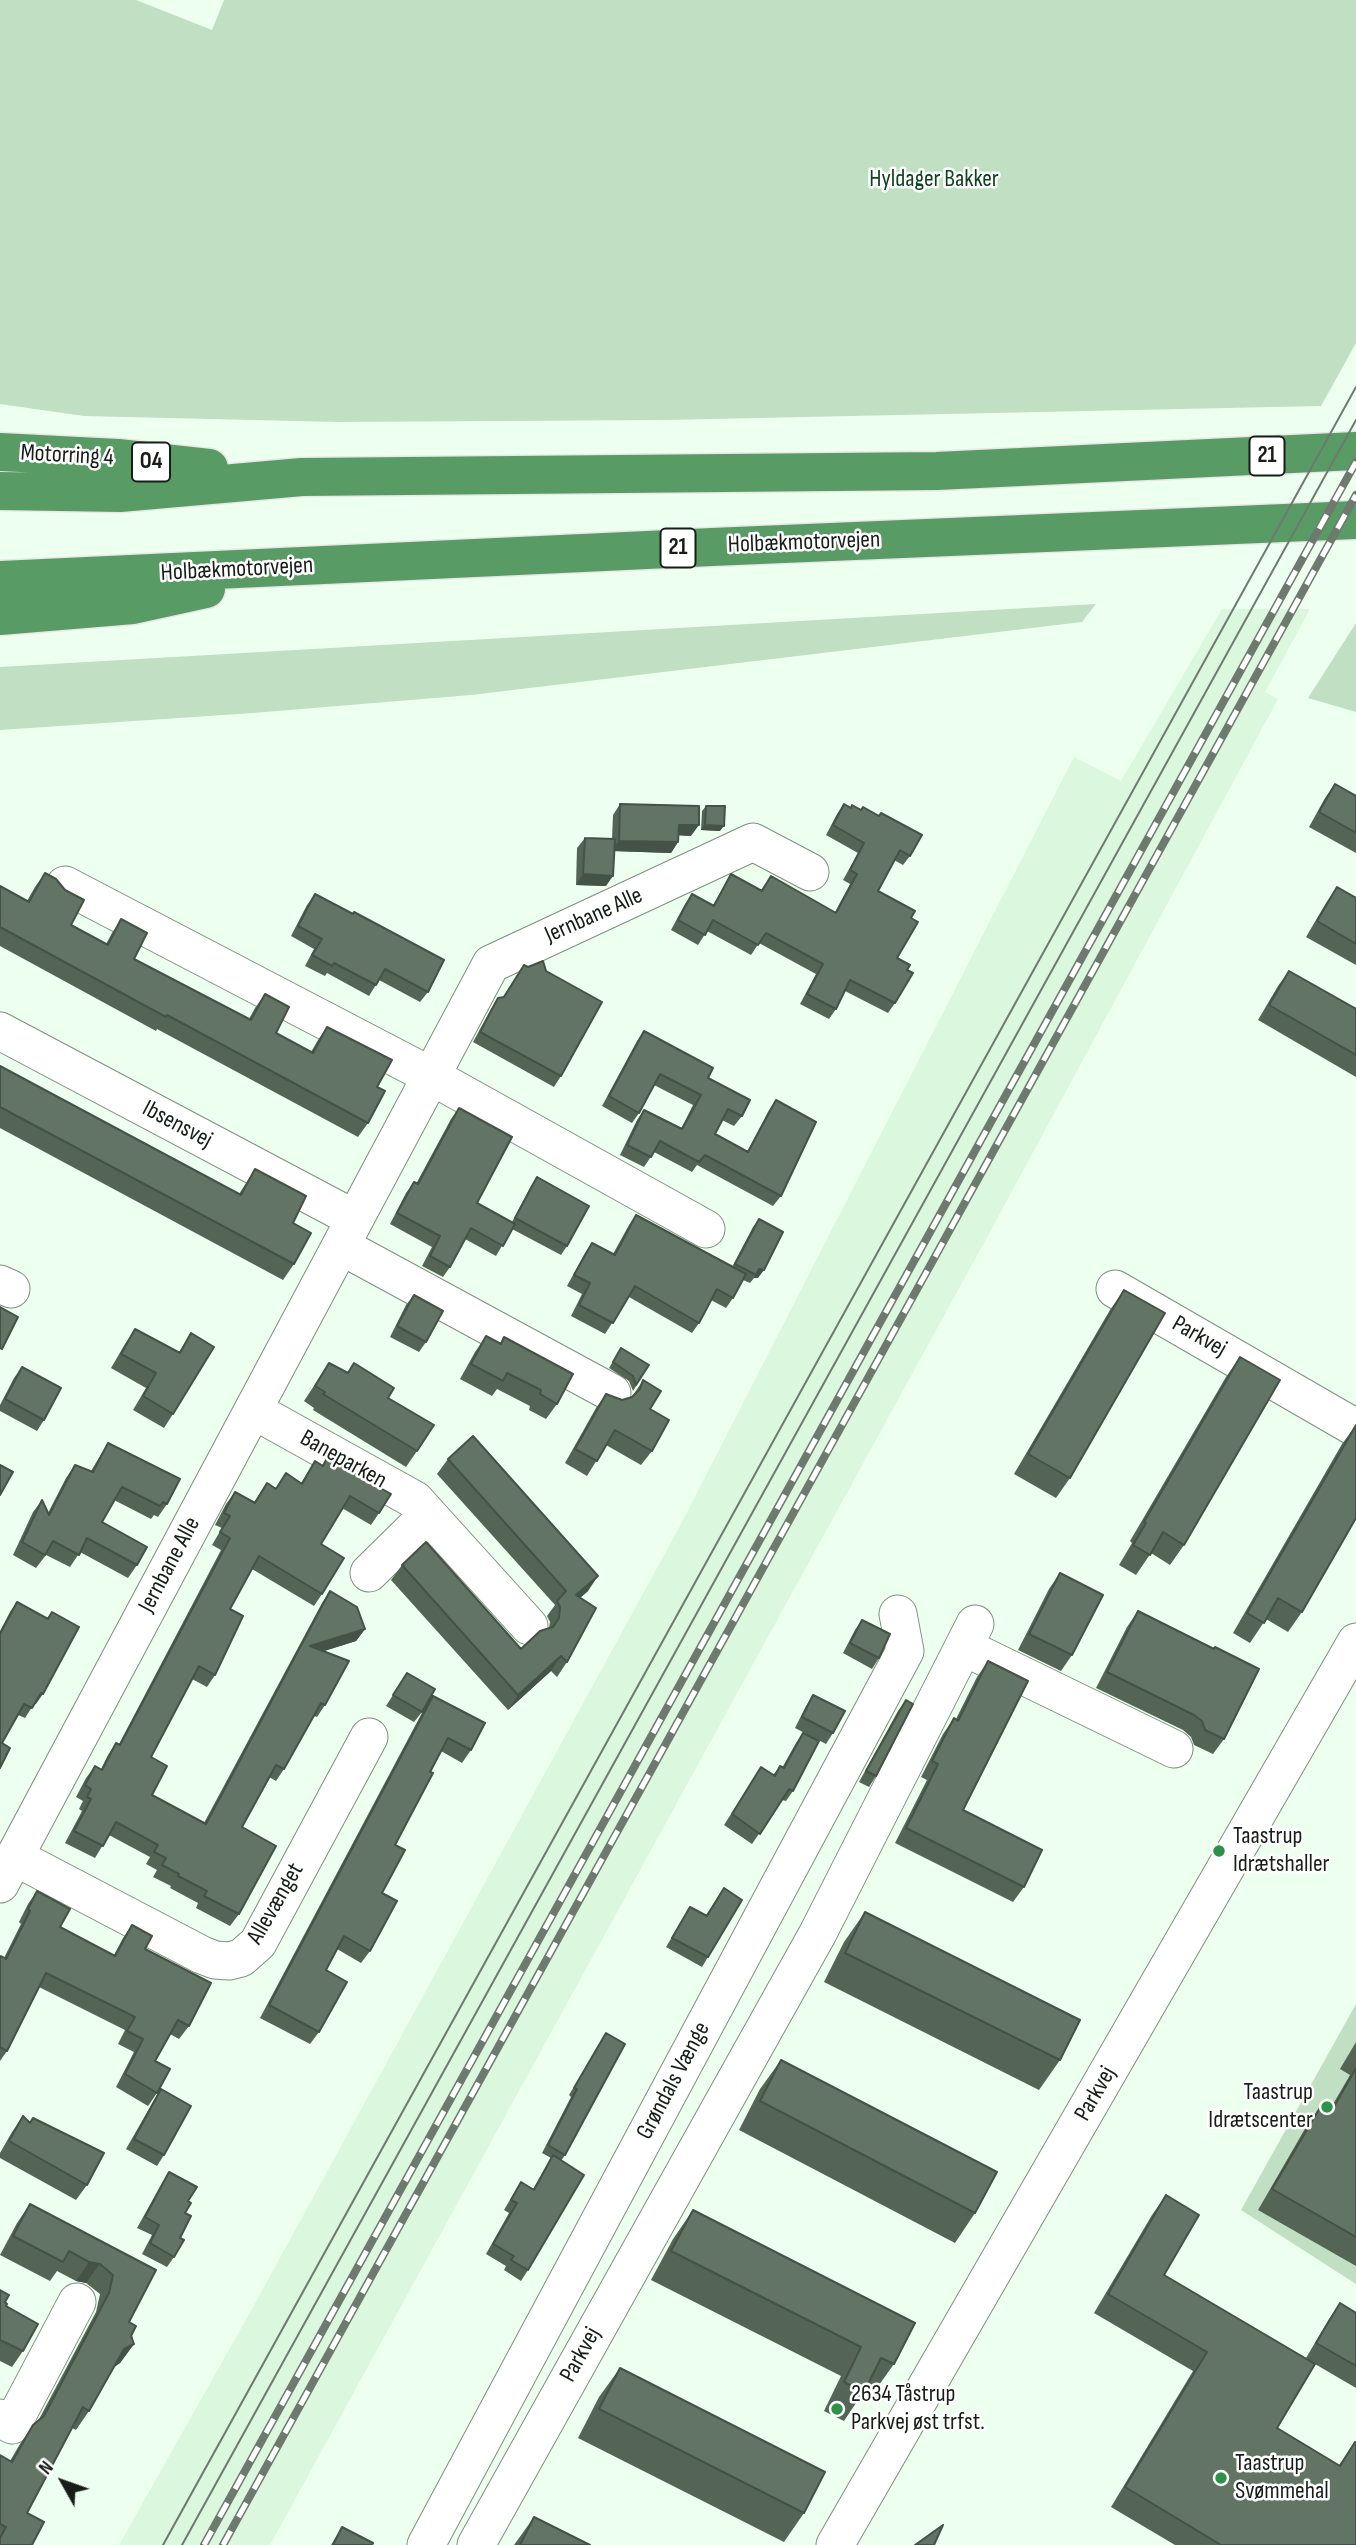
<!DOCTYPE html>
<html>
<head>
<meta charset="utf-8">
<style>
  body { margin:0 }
  #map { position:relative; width:1356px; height:2545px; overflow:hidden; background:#edffee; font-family:"Sofia Sans Condensed",sans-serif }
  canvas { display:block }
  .north { position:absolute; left:28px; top:2447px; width:70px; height:70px; -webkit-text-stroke:5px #fff; paint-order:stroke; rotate:310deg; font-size:19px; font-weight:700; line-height:28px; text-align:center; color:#171e18 }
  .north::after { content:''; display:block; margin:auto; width:24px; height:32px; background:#171e18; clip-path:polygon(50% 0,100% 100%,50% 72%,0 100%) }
</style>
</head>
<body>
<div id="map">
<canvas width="1356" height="2545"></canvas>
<div class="north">N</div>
</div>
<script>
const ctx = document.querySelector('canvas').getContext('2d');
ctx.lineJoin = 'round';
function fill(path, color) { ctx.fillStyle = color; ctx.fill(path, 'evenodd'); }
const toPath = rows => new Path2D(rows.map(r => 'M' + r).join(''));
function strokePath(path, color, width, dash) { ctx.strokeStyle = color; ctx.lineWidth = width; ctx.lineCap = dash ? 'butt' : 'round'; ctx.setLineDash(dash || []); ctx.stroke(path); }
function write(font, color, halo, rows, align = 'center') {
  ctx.font = font + ' "Sofia Sans Condensed",sans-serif'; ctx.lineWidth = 5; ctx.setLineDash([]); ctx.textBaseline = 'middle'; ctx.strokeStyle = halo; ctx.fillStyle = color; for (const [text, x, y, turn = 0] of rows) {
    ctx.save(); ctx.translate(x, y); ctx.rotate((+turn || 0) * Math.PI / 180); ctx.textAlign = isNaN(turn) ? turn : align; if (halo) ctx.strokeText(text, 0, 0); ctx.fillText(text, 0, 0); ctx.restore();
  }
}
fill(toPath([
  [1222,609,1310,609,1265,692,1278,699,991,1230,270,2545,119,2545,252,2309,680,1526,1074,757,1121,781]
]), '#dbf7de');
fill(toPath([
  [0,0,136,0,212,30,224,0,1356,0,1356,343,1321,406,664,420,338,422,84,416,0,404],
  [1096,604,1082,622,471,695,253,713,0,730,0,667],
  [1356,623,1356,712,1308,698],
  [1356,2004,1356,2284,1241,2210]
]), '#c0dfc3');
const minor = toPath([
  [65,885,431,1076,706,1229],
  [0,1031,355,1219],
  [341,1246,612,1393],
  [0,1284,11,1289],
  [1115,1289,1356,1428],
  [253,1410,415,1500,529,1626],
  [369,1573,428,1515],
  [964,1647,1174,1749],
  [15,1857,202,1955,215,1960,229,1961,241,1958,258,1943,369,1737],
  [0,1884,491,964,753,842,810,872],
  [0,2418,12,2425,77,2302],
  [426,2545,905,1651,898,1614],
  [476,2545,818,1933,975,1624],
  [835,2545,1356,1642]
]);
const highway = toPath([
  [0,452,118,458,209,468],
  [0,491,120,493,302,477,937,471,1356,451],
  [0,580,712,547,1356,520],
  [0,616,133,605,206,589]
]);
strokePath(minor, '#7d917f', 39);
strokePath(highway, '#e8e8e8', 41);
strokePath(minor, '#fff', 37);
strokePath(highway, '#599b65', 38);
strokePath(toPath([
  [163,2545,1356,387],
  [182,2545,1356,420]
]), '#6e796f', 2);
const rail = toPath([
  [204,2545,1356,462],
  [223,2545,1356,495]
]);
strokePath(rail, '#6e796f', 8);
strokePath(rail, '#fff', 5, [16]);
fill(toPath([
  [1335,784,1356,796,1356,853,1309,827,1325,798],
  [620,804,691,836,679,835,678,842,671,853,614,851,606,886,576,885,577,848,585,838,612,839,613,815],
  [844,804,910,856,903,865,894,860,878,891,911,918,897,958,907,970,895,1003,888,1013,845,991,836,1009,829,1019,800,1004,816,974,759,943,751,955,707,931,698,945,671,930,685,904,692,894,713,905,731,874,761,890,771,876,835,912,850,884,843,880,858,853,826,835,837,814],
  [706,806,720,831,701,830,702,811],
  [45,873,71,925,106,944,112,933,121,919,134,959,249,1019,255,1008,265,994,276,1033,311,1052,318,1040,327,1027,377,1087,368,1123,358,1137,157,1029,156,1031,0,946,0,886,27,901,35,887],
  [1337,887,1356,898,1356,965,1306,937,1326,903],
  [315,894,428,992,420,1002,379,980,369,996,327,973,325,976,305,966,314,949,291,936,307,905],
  [524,965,561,1076,554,1087,473,1042,491,1009,498,998,503,997],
  [1289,971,1356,1009,1356,1077,1258,1020,1278,986],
  [644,1031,708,1078,742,1116,734,1126,722,1120,715,1134,747,1152,769,1110,776,1100,781,1196,773,1206,697,1165,692,1172,654,1152,644,1167,620,1155,637,1120,644,1110,681,1129,693,1105,654,1085,639,1113,632,1123,602,1106,637,1041],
  [0,1066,239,1194,255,1169,293,1223,294,1264,283,1280,0,1128],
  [459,1108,477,1203,512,1222,531,1186,537,1177,567,1246,561,1255,512,1229,496,1256,465,1239,450,1267,443,1277,422,1266,432,1247,390,1224,406,1193,414,1182,416,1184,451,1119],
  [636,1215,732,1267,753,1227,759,1219,758,1278,754,1278,750,1283,743,1280,733,1298,726,1308,711,1300,699,1323,692,1333,629,1297,605,1334,571,1316,582,1294,567,1286,585,1253,592,1243,613,1254,629,1225],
  [1124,1290,1070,1478,1056,1498,1014,1474,1110,1310],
  [414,1295,426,1342,419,1352,390,1337,406,1305],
  [135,1329,179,1352,191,1333,173,1414,164,1428,133,1410,146,1388,111,1368,125,1344],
  [486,1336,500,1343,504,1337,557,1404,546,1419,529,1410,530,1406,497,1389,492,1396,460,1379,475,1352],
  [621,1348,649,1365,633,1391,629,1381,609,1368],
  [1240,1357,1184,1545,1170,1565,1151,1553,1136,1575,1119,1565,1132,1543,1130,1541,1226,1377],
  [329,1363,347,1373,354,1363,388,1398,417,1451,406,1467,313,1410,314,1408,304,1401],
  [22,1367,44,1420,37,1431,0,1411,0,1405,14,1378],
  [643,1380,650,1409,652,1451,641,1465,606,1445,587,1476,565,1463,596,1408,606,1394,622,1400,632,1397],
  [1356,1425,1302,1612,1288,1632,1266,1619,1250,1643,1233,1633,1342,1444],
  [108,1443,167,1504,158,1517,154,1515,151,1519,114,1500,102,1522,137,1565,128,1578,80,1552,70,1567,46,1555,36,1568,13,1555,33,1512,42,1500,48,1513,66,1478,75,1465,91,1471,100,1456],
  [327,1458,379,1513,371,1525,342,1508,321,1544,322,1594,314,1606,252,1569,230,1609,215,1675,207,1687,192,1679,151,1757,152,1795,204,1823,322,1603,330,1591,365,1629,356,1641,324,1651,325,1705,317,1717,314,1716,284,1769,276,1781,269,1777,242,1827,239,1914,230,1926,196,1908,198,1903,170,1888,171,1886,153,1877,157,1870,146,1864,150,1857,109,1835,95,1858,65,1843,82,1811,79,1809,83,1801,76,1797,86,1778,95,1766,101,1769,108,1755,116,1743,119,1744,221,1550,212,1545,222,1528,215,1525,226,1504,235,1492,254,1502,267,1483,276,1488,301,1483,315,1461,322,1466],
  [448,1459,588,1591,580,1598,567,1662,557,1677,551,1671,508,1710,391,1580,402,1565,521,1649,549,1628,550,1622,547,1616,555,1605,437,1474],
  [1060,1573,1072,1655,1061,1671,1018,1650,1049,1589],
  [17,1602,47,1618,52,1612,43,1694,36,1704,34,1704,25,1718,18,1715,2,1743,0,1768,0,1631,10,1612],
  [1138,1611,1214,1649,1224,1739,1213,1754,1194,1745,1191,1737,1183,1730,1096,1688,1127,1627],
  [862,1620,879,1658,872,1669,843,1653,855,1630],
  [988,1661,963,1810,1024,1887,1013,1902,895,1843,927,1780,921,1777,943,1734,954,1718,956,1719,977,1677],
  [407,1673,422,1712,414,1722,386,1706],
  [813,1695,833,1733,826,1744,795,1728,806,1706],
  [433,1696,471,1750,462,1763,441,1751,395,1845,382,1893,370,1951,361,1963,337,1949,326,1970,319,2032,310,2044,260,2018,424,1709],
  [906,1700,876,1776,869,1787,859,1782,898,1711],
  [803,1733,793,1791,786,1801,782,1800,752,1844,724,1825,761,1767,773,1775,780,1766,782,1768,796,1743],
  [724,1888,708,1957,702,1967,666,1947,690,1907,706,1915],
  [37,1891,60,1927,114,1955,123,1938,132,1925,189,2026,179,2039,170,2034,155,2061,157,2093,148,2106,116,2087,134,2052,118,2044,125,2030,39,1987,7,2051,0,2061,0,1958,4,1958,21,1924,19,1922,28,1904],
  [865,1912,1060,2060,1039,2090,824,1982,844,1942],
  [606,2033,565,2155,561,2161,528,2270,521,2281,504,2270,506,2266,486,2254,509,2213,504,2210,514,2193,521,2182,533,2189,551,2158,542,2153,571,2097,569,2095],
  [1356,2042,1356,2266,1258,2210,1306,2127,1321,2106,1329,2111,1350,2075,1340,2069],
  [781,2060,975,2213,955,2243,739,2130,760,2089],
  [161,2089,164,2155,157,2166,126,2149,154,2100],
  [23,2116,30,2123,33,2118,87,2185,76,2200,0,2158,0,2153,12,2132],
  [169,2172,188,2201,174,2257,167,2267,142,2254,152,2235,137,2228,162,2183],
  [1166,2195,1164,2275,1306,2358,1329,2319,1340,2303,1356,2313,1356,2388,1315,2364,1277,2428,1339,2465,1355,2442,1356,2545,1175,2545,1111,2507,1193,2371,1094,2313,1152,2215],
  [30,2204,156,2270,129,2322,134,2344,120,2363,114,2367,89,2411,76,2430,72,2428,27,2513,0,2545,0,2455,10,2461,20,2444,33,2425,38,2421,96,2312,100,2294,86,2283,76,2281,57,2271,50,2281,0,2255,17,2223],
  [693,2210,894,2364,874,2392,866,2388,844,2421,824,2411,841,2376,651,2280,673,2239],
  [0,2290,23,2351,12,2367,0,2361],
  [620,2368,804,2513,784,2542,578,2438,599,2397],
  [534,2517,590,2545,514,2545],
  [342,2527,372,2545,331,2545]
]), '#546556');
fill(toPath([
  [679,825,699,825,691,836,672,835],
  [705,825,724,826,720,831,701,830],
  [619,841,678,842,671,853,611,851],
  [583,874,613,876,606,886,576,885],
  [759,1269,764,1270,758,1278,754,1278],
  [598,1576,588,1591,566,1610,576,1595],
  [365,1629,356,1641,302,1658,310,1646],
  [561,1656,551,1671,508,1710,518,1695],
  [89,2262,100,2264,86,2283,76,2281],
  [134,2344,120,2363,111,2369,124,2349]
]), '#455246');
const building = toPath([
  [1335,784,1356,796,1356,833,1319,812,1335,784],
  [620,804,699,806,699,825,679,825,678,842,619,841,620,804],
  [844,804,851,808,852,805,861,810,863,807,879,816,881,813,922,835,910,856,900,850,878,891,915,911,911,918,918,922,897,958,910,965,907,970,913,973,895,1003,850,980,836,1009,807,994,823,964,766,933,758,945,713,920,705,935,678,920,692,894,714,906,731,874,762,891,771,876,836,913,857,874,850,870,864,843,833,825,844,804],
  [706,806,725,806,724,826,705,825,706,806],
  [585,838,615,839,613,876,583,874,585,838],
  [45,873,56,879,65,890,84,900,71,925,108,945,121,919,147,933,134,959,251,1020,265,994,289,1007,276,1033,313,1053,327,1027,392,1060,377,1087,385,1091,368,1123,167,1015,166,1017,0,927,0,886,29,902,45,873],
  [1337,887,1356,898,1356,944,1317,921,1337,887],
  [315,894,353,914,354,912,444,960,428,992,385,969,376,985,334,963,332,966,312,955,322,939,298,926,315,894],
  [543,961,546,971,602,1002,561,1076,480,1032,498,998,504,997,524,965,528,967,543,961],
  [1289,971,1356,1009,1356,1055,1269,1005,1289,971],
  [644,1031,713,1068,708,1078,750,1100,742,1116,728,1109,715,1134,748,1152,776,1100,816,1122,781,1196,705,1155,699,1162,660,1141,651,1157,627,1145,644,1110,682,1129,701,1095,660,1074,639,1113,609,1096,644,1031],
  [0,1066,241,1195,255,1169,306,1196,293,1223,311,1233,294,1264,0,1107,0,1066],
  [459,1108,512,1137,477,1203,515,1224,503,1246,471,1228,450,1267,430,1256,440,1236,397,1213,414,1182,418,1184,459,1108],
  [537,1177,589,1206,567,1246,515,1218,537,1177],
  [636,1215,746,1274,733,1298,717,1289,699,1323,635,1286,613,1323,579,1305,590,1283,574,1275,592,1243,615,1255,636,1215],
  [759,1219,783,1232,764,1270,759,1269,756,1275,735,1264,759,1219],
  [1124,1290,1165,1313,1070,1478,1028,1454,1124,1290],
  [414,1295,443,1311,426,1342,397,1326,414,1295],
  [0,1307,18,1317,2,1349,0,1348,0,1307],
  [135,1329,180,1353,191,1333,214,1347,173,1414,143,1396,156,1373,121,1354,135,1329],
  [486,1336,501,1344,504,1337,573,1374,557,1404,540,1394,541,1390,507,1373,503,1381,471,1364,486,1336],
  [621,1348,649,1365,636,1385,633,1376,613,1362,621,1348],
  [1240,1357,1280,1380,1184,1545,1163,1532,1150,1555,1133,1545,1146,1523,1144,1522,1240,1357],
  [329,1363,348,1373,354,1363,394,1388,388,1398,434,1425,417,1451,323,1394,325,1392,315,1386,329,1363],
  [22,1367,61,1388,44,1420,5,1399,22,1367],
  [643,1380,661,1391,650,1409,669,1420,652,1451,615,1430,597,1461,575,1449,606,1394,622,1400,632,1397,640,1389,643,1380],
  [1356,1425,1356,1518,1302,1612,1278,1598,1264,1623,1247,1613,1356,1425],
  [473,1436,598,1576,576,1595,596,1608,567,1662,561,1656,518,1695,402,1565,426,1542,521,1649,540,1631,553,1627,559,1618,560,1607,557,1601,566,1591,448,1459,473,1436],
  [108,1443,180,1479,167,1504,163,1502,160,1506,122,1487,102,1522,147,1547,137,1565,87,1538,79,1555,53,1541,45,1555,22,1542,42,1500,49,1515,75,1465,93,1472,108,1443],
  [327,1458,391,1494,379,1513,350,1496,321,1544,344,1558,322,1594,259,1556,230,1609,243,1616,215,1675,199,1666,151,1757,167,1766,152,1795,206,1824,330,1591,357,1607,365,1629,310,1646,349,1661,325,1705,321,1703,284,1769,276,1765,242,1827,276,1846,239,1914,204,1896,207,1891,178,1876,179,1874,162,1865,166,1858,154,1852,158,1845,116,1822,103,1846,74,1831,91,1799,87,1797,91,1789,85,1785,95,1766,102,1770,116,1743,120,1745,230,1538,220,1532,230,1516,224,1513,235,1492,255,1503,267,1483,276,1489,286,1473,302,1484,315,1461,323,1466,327,1458],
  [0,1465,13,1472,0,1495,0,1465],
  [1060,1573,1103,1595,1072,1655,1029,1634,1060,1573],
  [17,1602,48,1619,52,1612,79,1627,43,1694,41,1693,32,1708,24,1704,2,1743,10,1748,0,1768,0,1634,17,1602],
  [1138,1611,1214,1649,1215,1647,1259,1669,1224,1739,1205,1730,1202,1721,1194,1715,1107,1672,1138,1611],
  [862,1620,890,1634,879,1658,850,1643,862,1620],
  [988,1661,1028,1681,963,1810,1042,1850,1024,1887,906,1828,938,1764,932,1761,954,1718,958,1721,988,1661],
  [407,1673,435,1689,422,1712,393,1695,407,1673],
  [813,1695,845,1711,833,1733,802,1717,813,1695],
  [433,1696,485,1723,471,1750,448,1738,430,1772,433,1773,395,1845,405,1850,382,1893,397,1901,370,1951,344,1936,326,1970,347,1982,319,2032,269,2005,433,1696],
  [906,1700,913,1704,876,1776,866,1771,906,1700],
  [803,1733,819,1741,793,1791,789,1789,760,1834,732,1814,761,1767,775,1776,780,1766,784,1768,803,1733],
  [724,1888,742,1900,708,1957,672,1938,690,1907,707,1916,724,1888],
  [37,1891,70,1909,60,1927,115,1956,132,1925,152,1936,145,1949,211,1983,189,2026,178,2020,155,2061,170,2069,157,2093,125,2074,143,2039,127,2031,135,2017,46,1973,7,2051,0,2047,0,1959,1,1956,6,1959,30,1911,28,1909,37,1891],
  [865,1912,1080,2020,1060,2060,845,1953,865,1912],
  [606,2033,625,2044,565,2155,548,2145,577,2089,574,2088,606,2033],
  [781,2060,997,2172,975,2213,760,2101,781,2060],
  [1356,2068,1356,2237,1272,2189,1321,2106,1331,2112,1356,2068],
  [161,2089,191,2106,164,2155,134,2139,161,2089],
  [23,2116,30,2123,33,2118,104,2153,87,2185,9,2141,23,2116],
  [553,2155,584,2175,528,2270,511,2260,514,2256,493,2244,517,2203,511,2200,521,2182,534,2190,553,2155],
  [169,2172,197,2187,188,2201,191,2203,185,2213,191,2216,180,2238,184,2240,174,2257,150,2243,159,2225,145,2217,169,2172],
  [1166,2195,1199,2215,1164,2275,1315,2364,1277,2428,1340,2466,1355,2442,1356,2443,1356,2545,1221,2545,1125,2487,1207,2352,1108,2294,1166,2195],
  [30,2204,156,2270,129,2322,136,2326,131,2336,134,2344,124,2349,89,2411,83,2407,27,2513,44,2522,32,2545,0,2545,0,2538,6,2527,0,2524,0,2455,12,2462,33,2425,44,2416,109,2293,113,2275,100,2264,89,2262,69,2251,63,2262,13,2236,30,2204],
  [693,2210,915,2323,894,2364,881,2358,864,2392,844,2382,861,2347,671,2251,693,2210],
  [0,2290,9,2295,5,2302,7,2304,6,2306,38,2324,23,2351,0,2340,0,2290],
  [1340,2303,1356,2313,1356,2366,1316,2343,1340,2303],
  [620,2368,825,2472,804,2513,599,2409,620,2368],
  [534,2517,590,2545,520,2545,534,2517],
  [943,2525,934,2545,915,2545,943,2525],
  [342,2527,373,2543,372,2545,333,2545,342,2527]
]);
fill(building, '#627564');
strokePath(building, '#455246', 2);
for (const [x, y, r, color] of [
  [1219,1851,7,"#2d9247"],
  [1327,2107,7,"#2d9247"],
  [837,2409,7,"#2d9247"],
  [1221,2478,7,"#2d9247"]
]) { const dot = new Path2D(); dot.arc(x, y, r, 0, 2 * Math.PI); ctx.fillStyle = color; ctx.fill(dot); strokePath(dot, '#fff', 2.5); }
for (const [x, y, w] of [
  [1267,456,35],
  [151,462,38],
  [678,548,35]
]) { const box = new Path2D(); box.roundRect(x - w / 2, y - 19.5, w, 39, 5); ctx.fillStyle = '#fff'; ctx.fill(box); strokePath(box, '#171e18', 2); }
write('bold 23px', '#171e18', null, [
  ["21",1267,456],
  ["O4",151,462],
  ["21",678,548]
]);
write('24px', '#0e421c', '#fff', [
  ["Hyldager Bakker",934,180]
]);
write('24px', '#171e18', '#fff', [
  ["Motorring 4",67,456,3],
  ["Holbækmotorvejen",804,543,-2],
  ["Holbækmotorvejen",237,570,-3],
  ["Jernbane Alle",594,916,-24],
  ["Ibsensvej",177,1125,28],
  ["Parkvej",1199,1337,30],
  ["Baneparken",343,1460,29],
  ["Jernbane Alle",170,1565,-62],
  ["Allevænget",276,1904,-60],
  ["Grøndals Vænge",674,2081,-62],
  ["Parkvej",1096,2094,-60],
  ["Parkvej",581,2355,-61]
]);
write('24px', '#171e18', '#fff', [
  ["Taastrup",1233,1837],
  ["Idrætshaller",1233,1865],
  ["Taastrup",1313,2093,"right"],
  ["Idrætscenter",1313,2121,"right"],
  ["2634 Tåstrup",851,2395],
  ["Parkvej øst trfst.",851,2423],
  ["Taastrup",1235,2464],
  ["Svømmehal",1235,2492]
], 'left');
</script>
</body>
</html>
